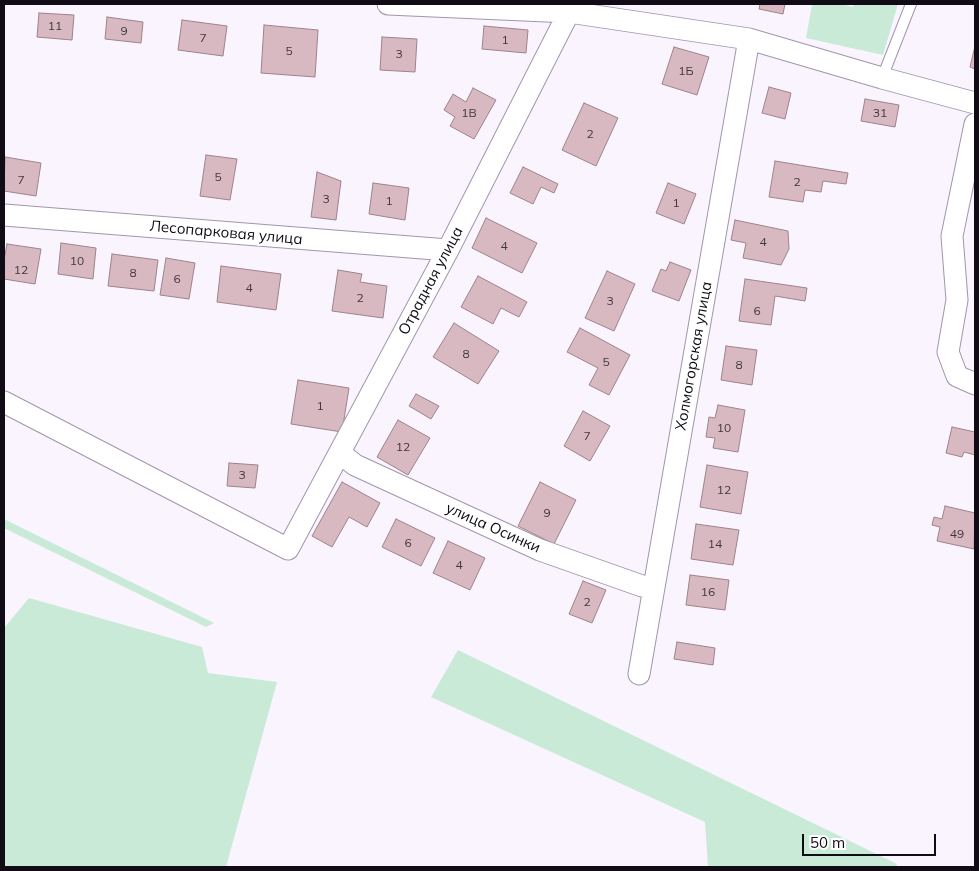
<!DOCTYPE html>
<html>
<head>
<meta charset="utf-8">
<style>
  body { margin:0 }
  #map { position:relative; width:979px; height:871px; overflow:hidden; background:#faf4fe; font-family:Mulish,sans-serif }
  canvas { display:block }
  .frame { position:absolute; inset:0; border:5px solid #100b14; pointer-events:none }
  .scale { position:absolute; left:802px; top:834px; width:134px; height:22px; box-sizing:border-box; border:2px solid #100b14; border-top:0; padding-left:6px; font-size:15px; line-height:18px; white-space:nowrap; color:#100b14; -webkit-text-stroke:4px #fff; paint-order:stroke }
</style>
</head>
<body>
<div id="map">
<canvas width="979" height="871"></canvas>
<div class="frame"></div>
<div class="scale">50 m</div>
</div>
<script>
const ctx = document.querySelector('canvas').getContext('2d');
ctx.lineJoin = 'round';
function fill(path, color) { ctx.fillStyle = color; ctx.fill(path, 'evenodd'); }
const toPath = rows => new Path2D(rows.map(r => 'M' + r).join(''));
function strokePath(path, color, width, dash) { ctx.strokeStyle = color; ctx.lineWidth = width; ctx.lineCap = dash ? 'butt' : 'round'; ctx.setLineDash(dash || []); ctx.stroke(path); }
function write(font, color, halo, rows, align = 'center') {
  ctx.font = font + ' Mulish,sans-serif'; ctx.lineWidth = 4.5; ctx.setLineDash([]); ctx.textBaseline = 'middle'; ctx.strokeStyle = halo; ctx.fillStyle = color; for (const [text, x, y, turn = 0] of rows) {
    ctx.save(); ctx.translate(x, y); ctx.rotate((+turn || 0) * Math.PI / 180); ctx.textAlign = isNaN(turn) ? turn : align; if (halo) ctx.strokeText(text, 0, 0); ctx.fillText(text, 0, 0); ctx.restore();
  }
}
fill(toPath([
  [812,4,841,4,853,7,854,4,898,4,883,55,806,38],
  [4,519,214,623,206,627,4,528],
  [29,598,202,647,208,673,277,682,226,867,4,867,4,628],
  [458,650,897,864,896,867,708,867,705,822,431,697]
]), '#c9ead7');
const building = toPath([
  [760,4,785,4,783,14,759,9,760,4],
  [39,13,74,15,72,40,37,37,39,13],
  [107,17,143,22,141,43,105,39,107,17],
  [182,20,227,26,223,56,178,50,182,20],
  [264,25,318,30,315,77,261,73,264,25],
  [484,26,528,30,526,53,482,49,484,26],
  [382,37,417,39,415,72,380,70,382,37],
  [975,46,975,69,970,67,975,46],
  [674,47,709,57,697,95,662,84,674,47],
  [769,87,791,93,785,119,762,113,769,87],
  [473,88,496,100,474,139,450,126,455,117,444,110,453,94,466,102,473,88],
  [865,99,899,105,895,127,861,121,865,99],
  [584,103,618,118,596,166,562,150,584,103],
  [206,155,237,159,230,200,200,196,206,155],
  [5,157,41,163,36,196,4,191,5,157],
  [775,161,848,173,846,184,823,181,821,192,805,190,803,202,769,197,775,161],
  [523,167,558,184,554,193,541,187,533,204,510,193,523,167],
  [317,172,341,181,336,220,311,217,317,172],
  [373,183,409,188,405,220,369,214,373,183],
  [668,183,696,194,684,224,656,213,668,183],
  [486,218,537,243,522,273,472,248,486,218],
  [735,220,788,231,789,249,781,265,743,258,746,243,731,240,735,220],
  [61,243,96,248,93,279,58,274,61,243],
  [7,244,41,249,35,284,4,279,4,260,7,244],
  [112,254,158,260,154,291,108,286,112,254],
  [166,258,195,263,189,299,160,295,166,258],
  [670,262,691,270,679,301,652,291,661,269,666,271,670,262],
  [221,266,281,274,276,310,217,302,221,266],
  [338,270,362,274,360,282,387,286,383,318,332,311,338,270],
  [607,271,635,284,614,331,585,318,607,271],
  [478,276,527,302,519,317,501,308,493,324,461,307,478,276],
  [745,279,807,288,805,301,775,296,771,325,739,321,745,279],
  [454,323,499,351,478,384,433,357,454,323],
  [580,328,630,355,609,395,589,385,598,368,567,352,580,328],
  [726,346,757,350,752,385,721,380,726,346],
  [298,380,349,388,342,432,291,424,298,380],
  [416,394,439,406,431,419,409,406,416,394],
  [718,405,745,410,738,452,713,448,715,438,706,437,709,417,715,418,718,405],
  [583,411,610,426,590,461,564,446,583,411],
  [398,420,430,438,408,475,377,457,398,420],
  [952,427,975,432,975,455,964,452,962,457,946,453,952,427],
  [229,463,258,465,255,488,227,486,229,463],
  [707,465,748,472,741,514,700,507,707,465],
  [342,482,380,503,367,527,349,517,332,547,312,536,342,482],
  [540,482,576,500,554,544,518,526,540,482],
  [945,506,975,513,974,549,937,541,940,527,932,525,934,517,942,519,945,506],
  [396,519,435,538,421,566,382,547,396,519],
  [696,524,739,530,733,565,691,559,696,524],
  [448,541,485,558,470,590,433,573,448,541],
  [690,575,729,580,725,610,686,605,690,575],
  [583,581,606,590,592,623,569,614,583,581],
  [677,642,715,648,713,665,674,659,677,642]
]);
fill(building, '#d8b9c1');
strokePath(building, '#9e8289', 1);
const lane = toPath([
  [882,78,911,4]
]);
const street = toPath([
  [388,4,569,12,749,39,882,78,975,103],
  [975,124,952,236,957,300,948,352,957,376,975,384],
  [4,215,448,250],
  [4,402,288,549,448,250,569,12],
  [340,453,355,465,540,550,642,586,654,587],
  [639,674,749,39]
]);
strokePath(lane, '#a295ad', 12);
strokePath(street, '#a295ad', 23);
strokePath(lane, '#fff', 10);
strokePath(street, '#fff', 21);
write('12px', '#42363f', null, [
  ["11",55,26],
  ["9",124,31],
  ["7",203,38],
  ["1",505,40],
  ["5",289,51],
  ["3",399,54],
  ["1Б",686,71],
  ["1В",469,113],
  ["31",880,113],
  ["2",590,134],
  ["5",218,177],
  ["7",21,180],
  ["2",797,182],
  ["3",326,199],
  ["1",389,201],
  ["1",676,203],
  ["4",763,242],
  ["4",504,246],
  ["10",77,261],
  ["12",21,270],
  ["8",133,273],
  ["6",177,279],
  ["4",249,288],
  ["2",360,298],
  ["3",610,301],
  ["6",757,311],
  ["8",466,354],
  ["5",606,362],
  ["8",739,365],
  ["1",320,406],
  ["10",724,428],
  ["7",587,436],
  ["12",403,447],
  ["3",242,475],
  ["12",724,490],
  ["9",547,513],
  ["49",957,534],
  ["6",408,543],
  ["14",715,544],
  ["4",459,565],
  ["16",708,592],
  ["2",587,602]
]);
write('15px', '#100b14', '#fff', [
  ["Лесопарковая улица",226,233,5],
  ["Отрадная улица",431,281,-62],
  ["Холмогорская улица",694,356,-80],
  ["улица Осинки",493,528,24]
]);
</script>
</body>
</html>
